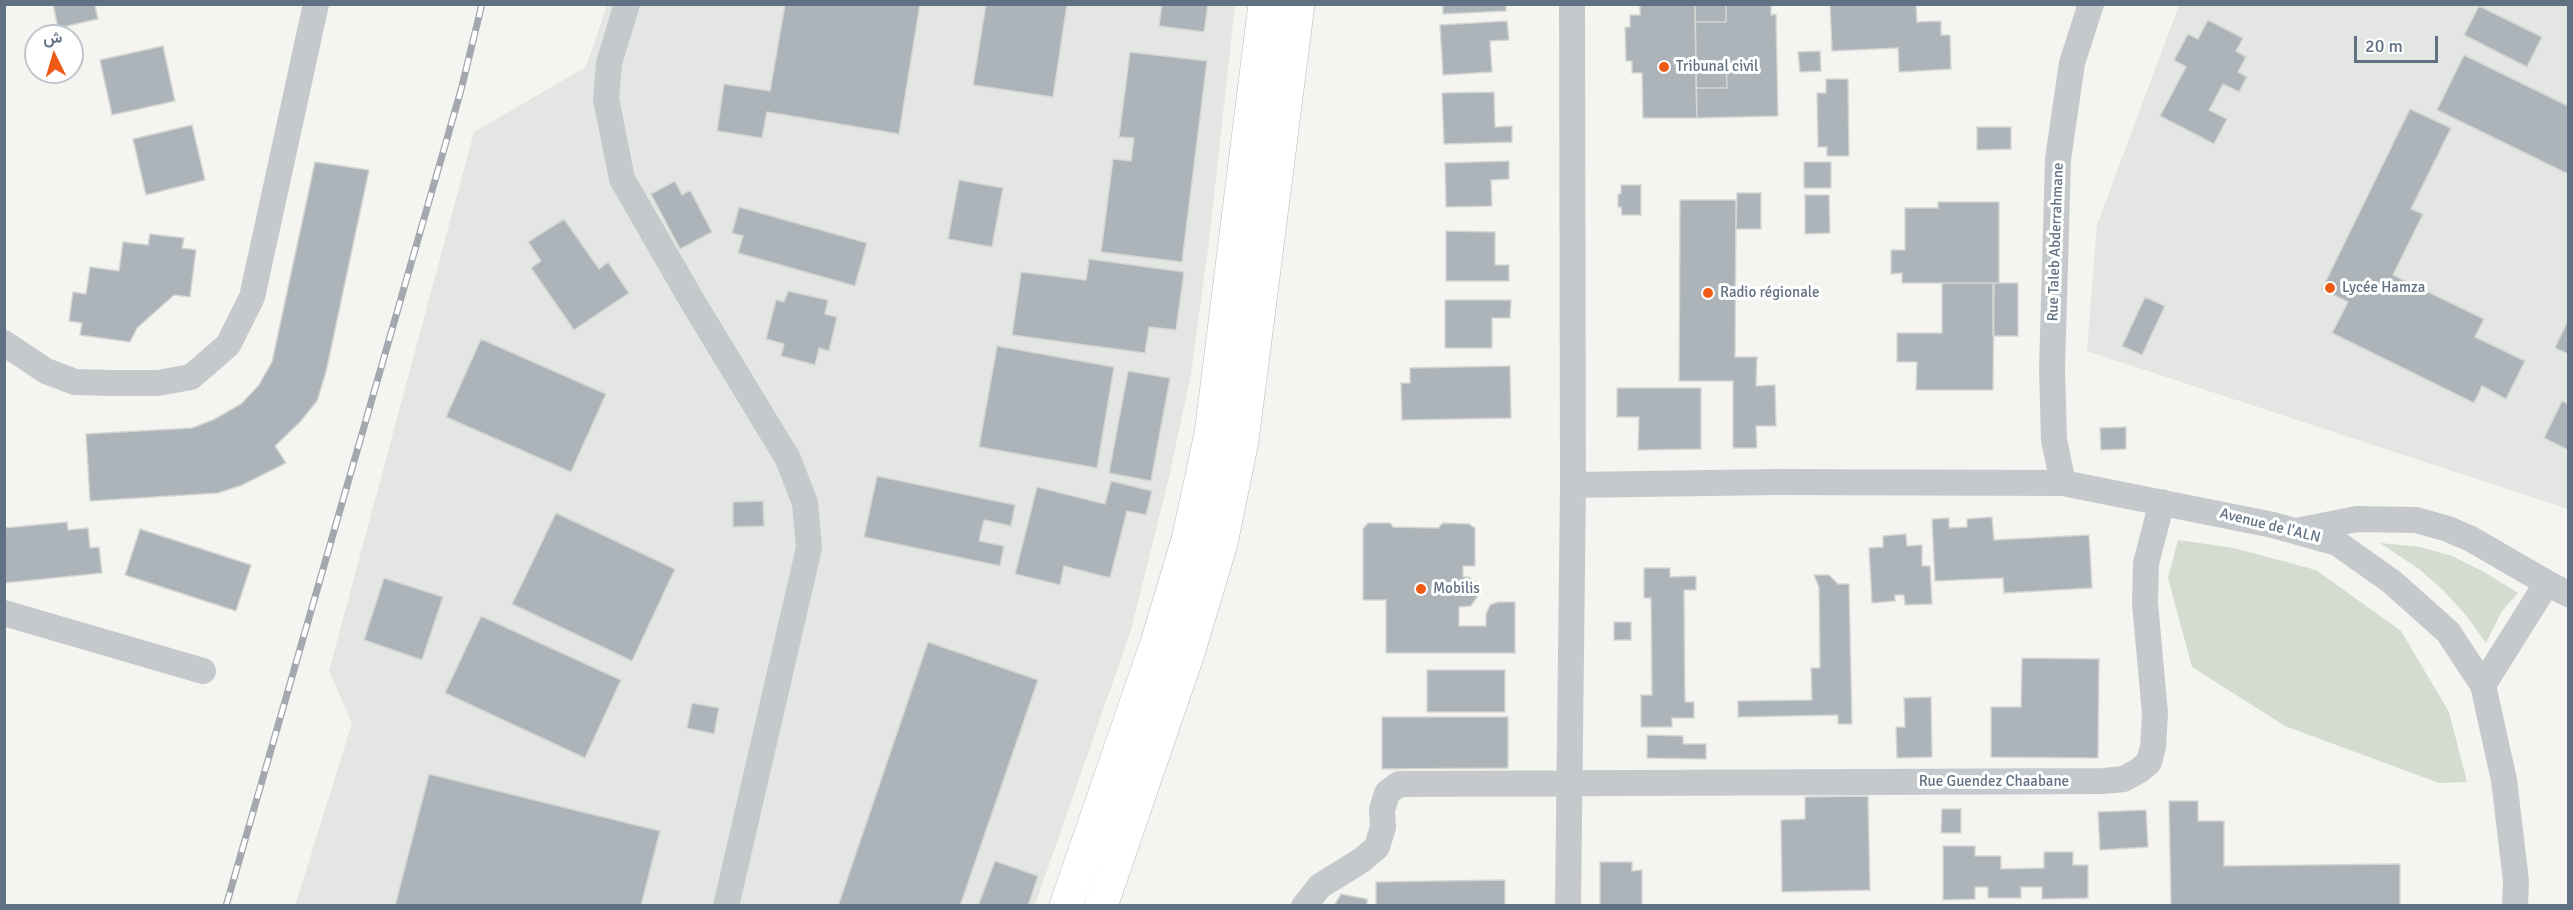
<!DOCTYPE html>
<html>
<head>
<meta charset="utf-8">
<style>
  body { margin:0 }
  #map { position:relative; width:2573px; height:910px; overflow:hidden; background:#f4f4f0; font-family:Signika,Vazirmatn,sans-serif }
  canvas { display:block }
  .frame { position:absolute; inset:0; border:6px solid #617183; pointer-events:none }
  .north { position:absolute; left:24px; top:24px; width:60px; height:60px; box-sizing:border-box; background:#fff; border:2px solid #c0c6cd; border-radius:50%; rotate:355deg; font-size:16px; font-weight:700; line-height:24px; text-align:center; color:#617183 }
  .north::after { content:''; display:block; margin:auto; width:21px; height:27px; background:#ef5a15; clip-path:polygon(50% 0,100% 100%,50% 72%,0 100%) }
  .scale { position:absolute; left:2354px; top:36px; width:84px; height:27px; box-sizing:border-box; border:3px solid #617183; border-top:0; padding-left:8px; font-size:18px; line-height:21px; white-space:nowrap; color:#617183; -webkit-text-stroke:4px #fff; paint-order:stroke }
</style>
</head>
<body>
<div id="map">
<canvas width="2573" height="910"></canvas>
<div class="frame"></div>
<div class="north">ش</div>
<div class="scale">20 m</div>
</div>
<script>
const ctx = document.querySelector('canvas').getContext('2d');
ctx.lineJoin = 'round';
function fill(path, color) { ctx.fillStyle = color; ctx.fill(path, 'evenodd'); }
const toPath = rows => new Path2D(rows.map(r => 'M' + r).join(''));
function strokePath(path, color, width, dash) { ctx.strokeStyle = color; ctx.lineWidth = width; ctx.lineCap = dash ? 'butt' : 'round'; ctx.setLineDash(dash || []); ctx.stroke(path); }
function write(font, color, halo, rows, align = 'center') {
  ctx.font = font + ' Signika,sans-serif'; ctx.lineWidth = 6; ctx.setLineDash([]); ctx.textBaseline = 'middle'; ctx.strokeStyle = halo; ctx.fillStyle = color; for (const [text, x, y, turn = 0] of rows) {
    ctx.save(); ctx.translate(x, y); ctx.rotate((+turn || 0) * Math.PI / 180); ctx.textAlign = isNaN(turn) ? turn : align; if (halo) ctx.strokeText(text, 0, 0); ctx.fillText(text, 0, 0); ctx.restore();
  }
}
fill(toPath([
  [607,5,1235,5,1209,241,1191,374,1169,477,1131,630,1035,905,295,906,352,723,329,671,474,132,586,67],
  [2179,5,2568,5,2568,509,2087,351,2097,225]
]), '#e4e6e3');
fill(toPath([
  [2178,540,2234,548,2316,570,2401,631,2449,712,2467,782,2439,783,2285,726,2192,667,2168,578],
  [2380,543,2420,547,2452,556,2484,572,2518,593,2502,611,2486,643,2465,614,2443,590,2419,569]
]), '#d4dcd0');
const building = toPath([
  [53,4,103,4,95,6,98,19,58,28,53,4],
  [785,4,920,4,899,134,767,112,762,138,717,131,724,84,770,91,785,4],
  [986,4,1067,4,1053,97,973,85,986,4],
  [1162,4,1208,4,1204,32,1159,26,1162,4],
  [1443,4,1506,4,1506,11,1443,14,1443,4],
  [1640,4,1695,4,1697,118,1643,118,1642,73,1632,73,1632,61,1626,61,1625,27,1630,27,1630,15,1640,15,1640,4],
  [1695,4,1726,4,1726,22,1695,22,1695,4],
  [1726,4,1771,4,1771,15,1776,14,1778,116,1697,118,1696,88,1727,88,1726,62,1696,62,1695,22,1726,22,1726,4],
  [1830,4,1916,4,1917,22,1941,21,1941,35,1950,35,1951,69,1899,72,1898,48,1832,51,1830,4],
  [2479,6,2542,37,2527,67,2464,35,2479,6],
  [2208,20,2243,38,2236,51,2246,57,2238,72,2247,77,2239,92,2223,84,2209,110,2227,119,2214,144,2160,116,2186,67,2174,60,2188,34,2198,39,2208,20],
  [1507,21,1509,40,1490,41,1492,72,1443,75,1440,25,1507,21],
  [163,46,175,101,112,115,100,60,163,46],
  [1820,51,1821,71,1800,72,1798,52,1820,51],
  [1130,52,1207,61,1182,262,1101,252,1113,159,1131,161,1134,138,1119,137,1130,52],
  [2464,55,2568,106,2568,174,2437,110,2464,55],
  [1696,62,1726,62,1727,88,1696,88,1696,62],
  [1826,79,1848,79,1849,156,1827,156,1827,147,1818,147,1817,93,1826,93,1826,79],
  [1494,92,1495,127,1512,126,1512,142,1444,144,1442,93,1494,92],
  [2410,109,2451,128,2411,209,2423,214,2393,275,2484,319,2475,337,2525,361,2506,399,2482,386,2474,403,2332,333,2348,302,2322,289,2410,109],
  [192,125,205,180,146,195,133,139,192,125],
  [1977,127,2011,127,2011,149,1977,150,1977,127],
  [1509,161,1509,179,1491,180,1492,206,1446,207,1445,163,1509,161],
  [315,162,369,170,326,372,317,401,300,422,275,446,286,463,242,485,218,493,90,501,86,434,192,428,213,420,241,404,259,385,272,362,315,162],
  [1804,162,1831,162,1831,188,1804,188,1804,162],
  [959,180,1003,188,992,247,948,239,959,180],
  [675,181,682,195,690,190,712,232,680,249,651,194,675,181],
  [1621,185,1641,185,1641,215,1622,215,1621,207,1618,207,1618,194,1621,194,1621,185],
  [1737,193,1761,193,1761,229,1736,229,1737,193],
  [1805,195,1829,195,1830,233,1805,234,1805,195],
  [1680,200,1736,200,1735,357,1757,357,1756,386,1775,385,1776,426,1756,426,1757,448,1733,448,1733,381,1679,381,1680,200],
  [1938,202,1999,202,1999,283,1902,283,1902,273,1891,274,1891,250,1905,250,1905,208,1938,208,1938,202],
  [739,207,867,243,855,286,738,253,743,236,732,233,739,207],
  [564,219,599,269,608,262,629,293,574,330,531,268,541,261,528,242,564,219],
  [1446,231,1495,232,1495,265,1509,265,1509,281,1446,281,1446,231],
  [150,234,184,238,182,248,196,250,190,297,174,295,137,328,130,342,80,335,82,323,69,321,73,292,86,294,90,267,119,271,123,242,148,245,150,234],
  [1089,259,1184,272,1176,330,1149,327,1145,353,1012,335,1021,272,1086,280,1089,259],
  [1942,283,1994,283,1993,390,1916,390,1917,362,1897,362,1897,333,1942,333,1942,283],
  [1993,283,2018,283,2018,336,1993,336,1993,283],
  [788,291,828,300,825,314,837,317,829,351,819,348,815,365,781,356,784,344,766,339,776,300,784,302,788,291],
  [2145,297,2165,306,2142,355,2122,346,2145,297],
  [1445,300,1511,300,1510,318,1492,318,1492,348,1445,348,1445,300],
  [2568,320,2568,354,2555,348,2568,320],
  [481,339,606,394,571,472,446,417,481,339],
  [997,346,1114,367,1097,468,979,447,997,346],
  [1510,366,1511,418,1402,420,1401,383,1410,383,1410,368,1510,366],
  [1128,371,1170,378,1151,481,1109,473,1128,371],
  [1617,388,1701,388,1701,449,1638,450,1639,417,1617,417,1617,388],
  [2562,401,2568,404,2568,450,2544,438,2562,401],
  [2126,427,2126,449,2101,450,2100,428,2126,427],
  [877,476,1015,505,1011,526,984,520,979,541,1004,546,1000,566,864,537,877,476],
  [1111,481,1152,491,1146,515,1127,511,1110,578,1064,566,1060,585,1015,574,1037,487,1105,504,1111,481],
  [763,501,764,526,733,527,733,502,763,501],
  [556,513,675,569,632,661,512,604,556,513],
  [1992,517,1994,540,2089,535,2092,588,2004,593,2003,578,1935,581,1932,519,1949,518,1949,528,1967,527,1967,519,1992,517],
  [67,522,68,530,88,528,90,548,99,547,102,573,4,583,4,528,67,522],
  [1368,523,1390,523,1393,527,1438,528,1443,523,1469,524,1475,528,1475,566,1463,566,1463,577,1468,577,1476,582,1479,594,1471,606,1459,607,1459,626,1486,626,1486,614,1490,605,1498,602,1515,602,1515,653,1386,653,1386,600,1363,600,1363,529,1368,523],
  [140,529,251,565,236,611,125,575,140,529],
  [1906,534,1907,546,1922,545,1922,566,1930,566,1932,604,1905,605,1904,595,1895,595,1895,601,1872,603,1869,548,1883,547,1883,536,1906,534],
  [1644,568,1670,568,1670,577,1696,576,1696,590,1684,590,1685,702,1694,702,1694,718,1672,718,1672,727,1641,727,1641,695,1652,695,1651,598,1644,598,1644,568],
  [1814,575,1829,575,1838,584,1849,584,1852,724,1838,724,1838,715,1738,717,1738,701,1812,700,1811,668,1820,668,1819,587,1814,575],
  [384,578,443,597,422,660,364,640,384,578],
  [481,616,621,680,585,758,445,693,481,616],
  [1614,622,1631,622,1631,640,1614,640,1614,622],
  [928,642,1038,680,960,906,838,906,928,642],
  [2022,658,2099,659,2098,758,1991,757,1991,707,2021,707,2022,658],
  [1427,670,1505,670,1505,712,1427,712,1427,670],
  [1931,697,1932,757,1897,758,1896,727,1905,727,1904,698,1931,697],
  [692,703,719,708,714,734,687,728,692,703],
  [1382,717,1508,717,1508,768,1382,769,1382,717],
  [1647,735,1683,736,1683,744,1706,744,1706,759,1647,758,1647,735],
  [429,774,660,831,641,906,395,906,429,774],
  [1868,796,1870,890,1782,892,1781,820,1805,819,1805,797,1868,796],
  [2169,801,2198,801,2198,821,2224,821,2224,866,2400,864,2400,906,2171,906,2169,801],
  [1942,809,1961,809,1961,833,1941,833,1942,809],
  [2146,810,2148,847,2100,850,2098,812,2146,810],
  [1943,846,1975,846,1975,856,2001,856,2001,869,2044,868,2044,852,2073,852,2073,865,2088,865,2088,898,2042,899,2042,887,2021,887,2021,898,1988,898,1988,887,1975,887,1975,899,1943,900,1943,846],
  [995,861,1038,876,1028,906,978,906,995,861],
  [1600,862,1632,862,1632,871,1642,870,1642,906,1600,906,1600,862],
  [1505,880,1505,906,1376,906,1376,882,1505,880],
  [1341,894,1367,899,1367,906,1334,906,1341,894]
]);
fill(building, '#acb4b9');
strokePath(building, '#d5d5d3', 1.5);
const secondary = toPath([
  [1066,906,1157,643,1188,540,1211,434,1265,4],
  [1101,906,1188,653,1221,543,1242,441,1298,4]
]);
strokePath(secondary, '#b5babf', 34);
strokePath(toPath([
  [627,4,609,63,606,99,622,179,691,299,788,459,805,503,809,548,726,906],
  [4,343,46,371,75,382,113,383,158,383,191,377,228,345,252,297,316,4],
  [2063,483,2054,440,2052,370,2058,159,2072,63,2091,4],
  [1573,485,1776,482,2063,483,2273,525,2337,543,2392,582,2448,632,2483,685,2504,780,2516,881,2515,906],
  [2301,530,2357,519,2416,520,2448,529,2471,539,2547,583],
  [4,613,203,671],
  [2483,685,2547,583,2568,594],
  [1304,906,1320,886,1362,860,1377,847,1383,827,1382,810,1387,793,1399,784,2103,781,2124,779,2140,770,2149,762,2153,747,2155,714,2145,603,2146,563,2162,502],
  [1568,906,1573,485,1572,4]
]), '#c6c9cc', 26);
strokePath(secondary, '#fff', 33);
const rail = toPath([
  [226,906,461,90,482,4]
]);
strokePath(rail, '#a3a8af', 7);
strokePath(rail, '#fff', 4.5, [14]);
for (const [x, y, r, color] of [
  [1664,67,6,"#ef5a15"],
  [2330,288,6,"#ef5a15"],
  [1708,293,6,"#ef5a15"],
  [1421,589,6,"#ef5a15"]
]) { const dot = new Path2D(); dot.arc(x, y, r, 0, 2 * Math.PI); ctx.fillStyle = color; ctx.fill(dot); strokePath(dot, '#fff', 2); }
write('15px', '#617183', '#fff', [
  ["Tribunal civil",1676,67],
  ["Lycée Hamza",2342,288],
  ["Radio régionale",1720,293],
  ["Mobilis",1433,589]
], 'left');
write('15px', '#617183', '#fff', [
  ["Rue Taleb Abderrahmane",2056,242,-88],
  ["Avenue de l'ALN",2270,526,14],
  ["Rue Guendez Chaabane",1994,782]
]);
</script>
</body>
</html>
